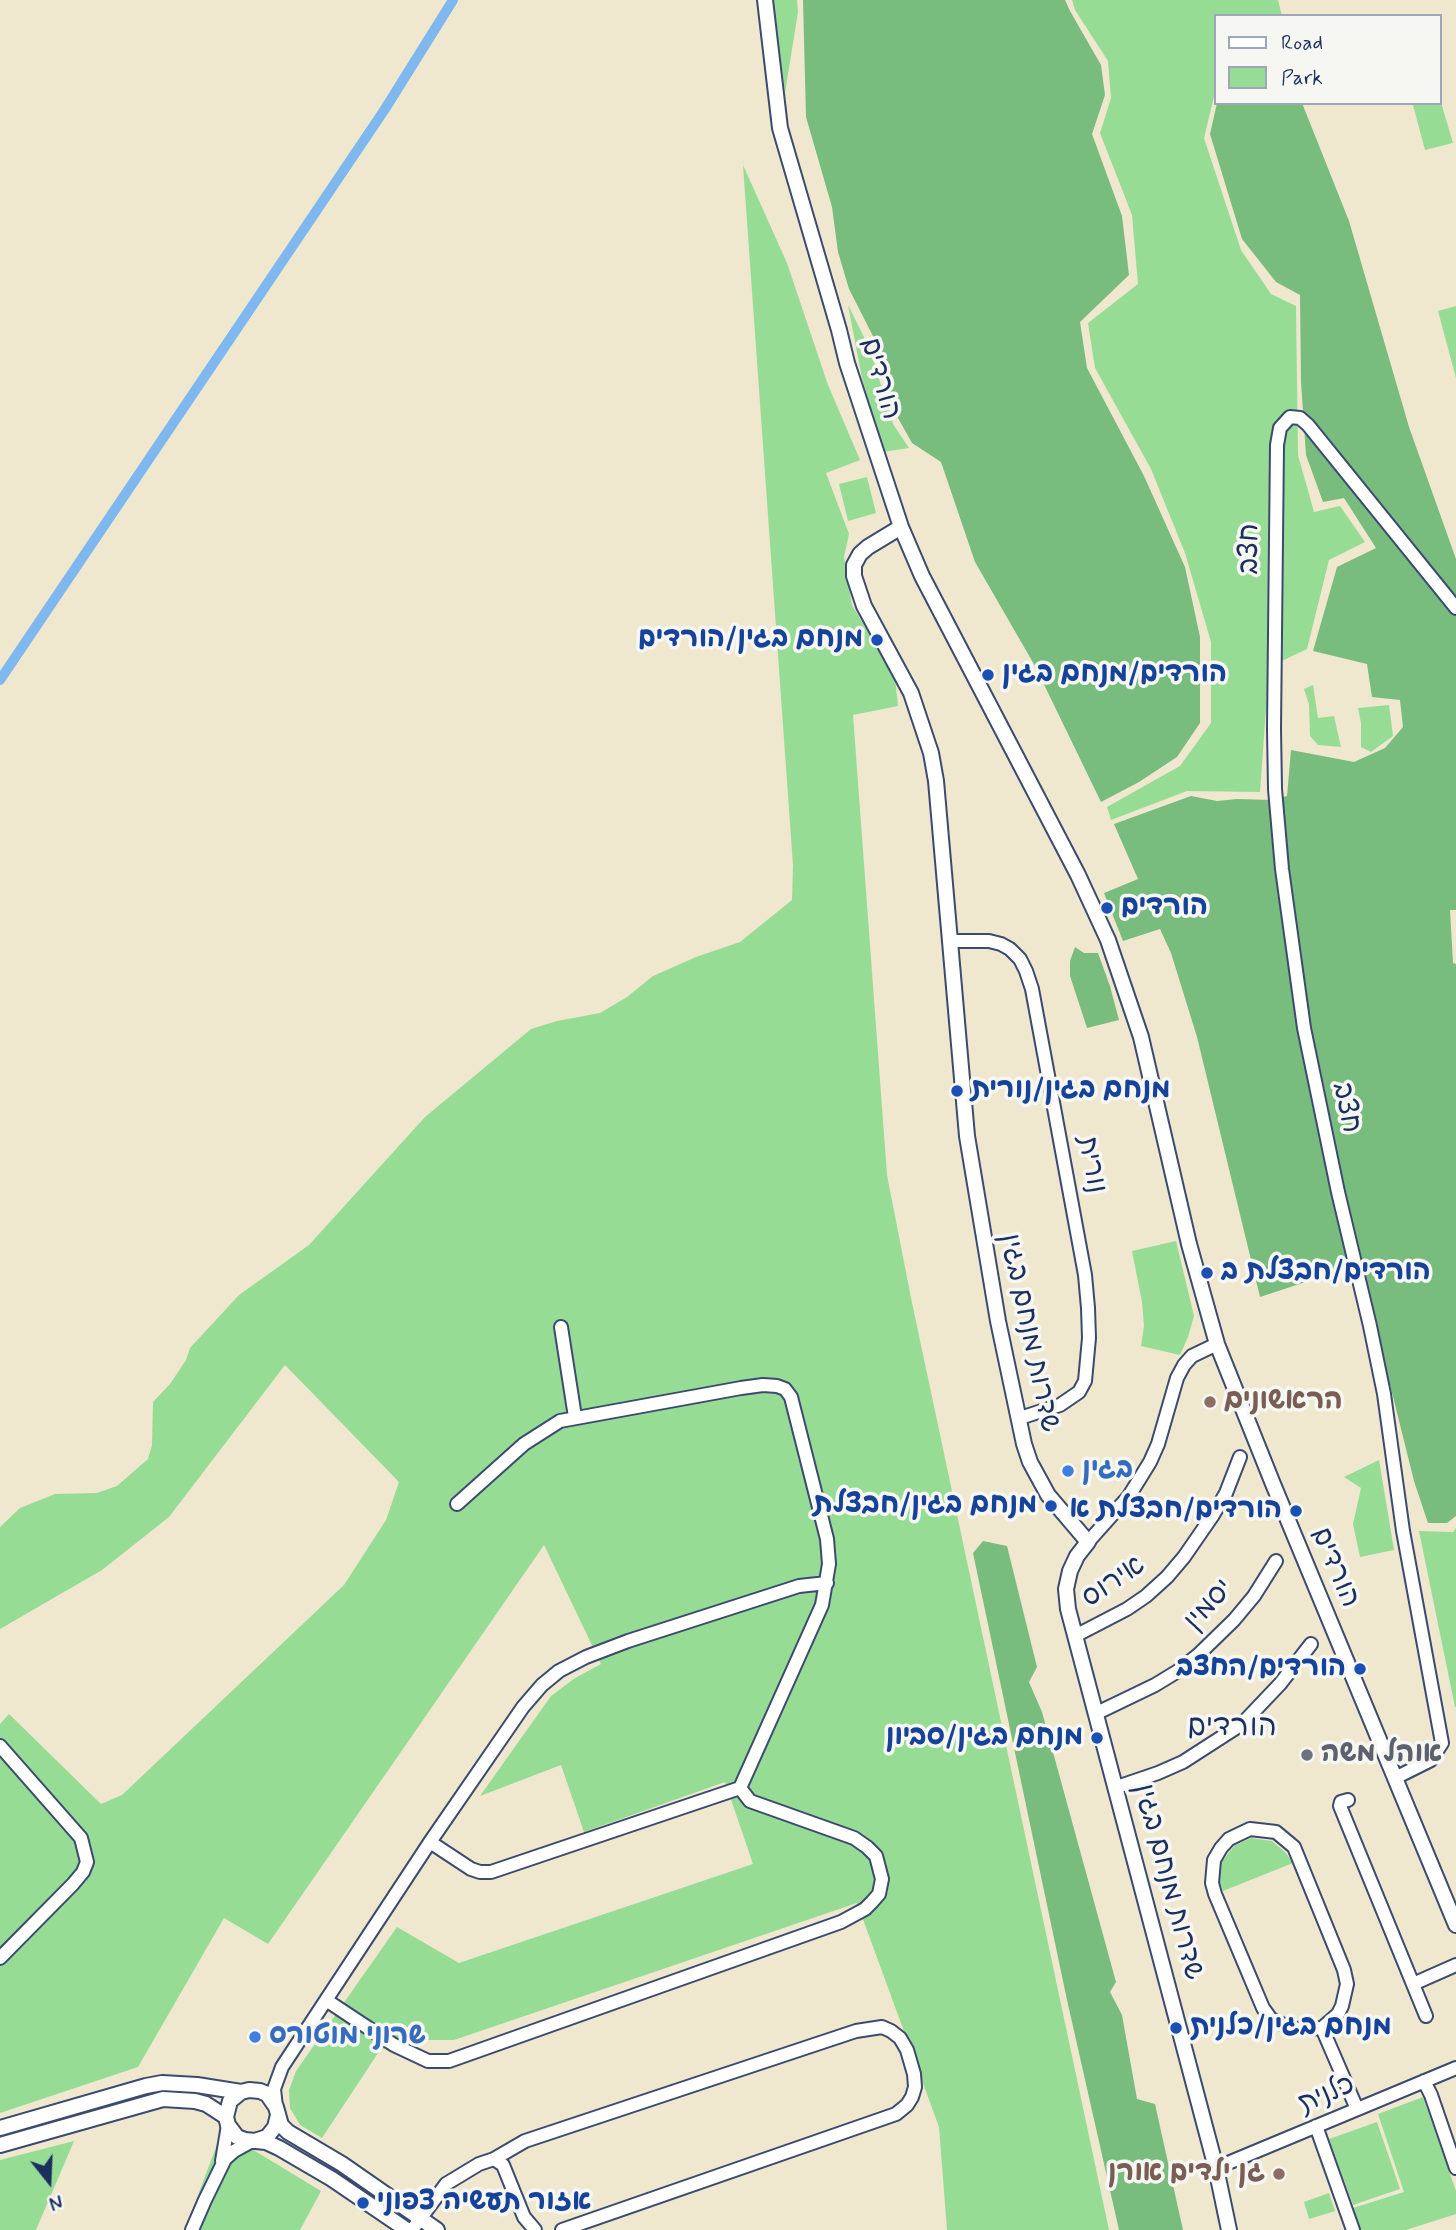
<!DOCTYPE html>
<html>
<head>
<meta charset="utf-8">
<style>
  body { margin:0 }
  #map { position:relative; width:1456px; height:2230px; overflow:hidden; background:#f0e7cf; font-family:Mynerve,sans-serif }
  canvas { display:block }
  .legend { position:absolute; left:1214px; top:14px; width:228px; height:91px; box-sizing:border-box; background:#f6f6f2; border:2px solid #9ea6b7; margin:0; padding:9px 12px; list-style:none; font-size:21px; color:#1b2f5e }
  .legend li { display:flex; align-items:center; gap:14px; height:35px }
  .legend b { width:35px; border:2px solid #9ea6b7 }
  .north { position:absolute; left:14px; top:2146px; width:70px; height:70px; -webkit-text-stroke:5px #f6f6f2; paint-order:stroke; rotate:162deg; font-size:19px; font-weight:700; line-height:28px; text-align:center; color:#1b2f5e }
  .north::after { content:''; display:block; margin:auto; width:24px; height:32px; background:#1b2f5e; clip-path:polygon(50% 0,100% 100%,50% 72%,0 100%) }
</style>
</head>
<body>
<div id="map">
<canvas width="1456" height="2230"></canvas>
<ul class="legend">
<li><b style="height:9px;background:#fff"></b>Road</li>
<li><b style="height:19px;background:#96dc95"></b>Park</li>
</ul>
<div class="north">N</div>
</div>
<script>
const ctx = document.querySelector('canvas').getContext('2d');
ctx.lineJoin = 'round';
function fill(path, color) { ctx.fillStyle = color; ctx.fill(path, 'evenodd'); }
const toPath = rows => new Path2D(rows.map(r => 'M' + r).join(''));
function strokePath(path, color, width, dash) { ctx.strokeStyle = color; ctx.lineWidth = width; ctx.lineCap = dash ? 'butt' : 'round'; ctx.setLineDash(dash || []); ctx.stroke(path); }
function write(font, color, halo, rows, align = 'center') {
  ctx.font = font + ' Mynerve,"Playpen Sans Hebrew",sans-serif'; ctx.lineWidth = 7; ctx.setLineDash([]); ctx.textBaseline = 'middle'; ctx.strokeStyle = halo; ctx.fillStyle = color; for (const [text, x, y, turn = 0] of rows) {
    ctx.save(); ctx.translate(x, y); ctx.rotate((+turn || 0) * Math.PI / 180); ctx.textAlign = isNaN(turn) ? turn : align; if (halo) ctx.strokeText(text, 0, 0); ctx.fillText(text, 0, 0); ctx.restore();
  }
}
fill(toPath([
  [773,0,797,0,798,12,785,93],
  [1072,0,1278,0,1282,16,1216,16,1216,88,1204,138,1241,250,1271,294,1296,306,1298,455,1314,512,1340,506,1365,542,1329,560,1307,649,1269,667,1260,792,1187,791,1111,820,1107,807,1180,766,1211,723,1211,642,1185,553,1151,469,1095,368,1088,323,1138,284,1132,215,1100,133,1111,98,1108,61,1075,10],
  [1440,99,1453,143,1425,150,1413,105,1440,103],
  [743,165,787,263,828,385,860,460,826,473,849,534,844,557,852,605,895,678,898,706,853,715,887,1175,911,1298,1109,2230,947,2230,939,2127,857,1903,454,2040,413,2040,380,2050,322,2138,300,2125,290,2108,289,2090,296,2071,397,1927,459,1963,753,1864,725,1782,584,1832,561,1765,480,1796,551,1696,575,1678,601,1664,544,1545,268,1944,224,1918,138,2067,0,2113,0,1724,9,1714,101,1804,122,1795,344,1585,386,1520,399,1482,285,1365,169,1517,102,1570,0,1629,0,1527,20,1508,55,1494,97,1493,117,1486,148,1459,152,1445,153,1402,170,1384,186,1360,190,1348,239,1295,309,1245,425,1117,531,1029,557,1021,600,1013,627,997,653,976,696,957,740,942,792,900,793,865],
  [848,305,870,349,893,424,909,448,883,452,862,378],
  [1456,306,1456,378,1438,311],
  [867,477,876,513,848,521,839,484],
  [1313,685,1318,718,1334,716,1341,747,1318,745,1310,736,1309,704,1304,689],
  [1389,705,1393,736,1371,752,1361,747,1361,723,1358,708],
  [1176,1241,1194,1316,1188,1337,1180,1355,1141,1346,1144,1326,1142,1302,1132,1251],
  [1379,1460,1394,1550,1360,1557,1353,1524,1361,1488,1344,1477],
  [1456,1528,1456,1707,1455,1707,1419,1531,1453,1532],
  [1251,1838,1272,1841,1286,1853,1293,1863,1223,1891,1220,1882,1221,1863,1234,1846],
  [1423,2097,1456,2191,1456,2214,1406,2230,1360,2230,1353,2208,1404,2192,1378,2114],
  [1377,2122,1400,2189,1353,2205,1329,2139],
  [222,2131,321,2191,300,2230,185,2230],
  [74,2141,36,2230,0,2230,0,2160],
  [1329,2193,1335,2211,1309,2219,1304,2202]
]), '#96dc95');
fill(toPath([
  [803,0,1065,0,1070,11,1101,65,1105,95,1092,134,1122,216,1129,275,1080,322,1087,368,1144,476,1185,567,1200,637,1200,723,1177,757,1139,782,1101,802,1035,666,975,562,941,462,912,443,898,418,877,344,849,289,838,252,832,207,806,117],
  [1217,103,1302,103,1349,221,1409,427,1456,559,1456,910,1450,910,1453,963,1456,964,1456,1516,1447,1523,1428,1523,1414,1481,1360,1264,1260,1297,1197,1037,1171,953,1160,929,1123,941,1104,893,1138,879,1114,824,1191,796,1217,801,1237,799,1272,800,1287,796,1291,750,1354,762,1385,748,1403,727,1400,700,1372,697,1367,664,1313,651,1337,567,1376,548,1344,498,1323,502,1306,455,1301,382,1300,295,1276,282,1242,239,1210,134],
  [1075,947,1084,953,1098,953,1110,986,1119,1020,1087,1028,1070,976,1070,961],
  [983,1541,1007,1546,1037,1667,1029,1682,1042,1712,1116,1982,1110,1992,1122,2015,1137,2099,1155,2104,1183,2230,1119,2230,1067,2000,973,1553]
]), '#78bc7e');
strokePath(toPath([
  [0,680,385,109,453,0]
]), '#7fb8ef', 10);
const minor = toPath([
  [950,941,989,941,1001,944,1010,949,1020,959,1026,971,1032,989,1085,1275,1088,1308,1089,1338,1085,1381,1079,1392,1060,1405,1020,1418],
  [561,1327,575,1417],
  [1088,1542,1129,1496,1150,1462,1158,1444,1177,1378,1184,1365,1192,1356,1217,1344],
  [1075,1636,1127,1609,1146,1596,1167,1577,1184,1557,1213,1515,1226,1493,1240,1457],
  [1097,1713,1155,1685,1178,1671,1198,1655,1234,1620,1254,1596,1276,1561],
  [0,1746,81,1838,87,1862,83,1872,73,1884,0,1958],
  [1395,1778,1431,1760,1442,1743,1403,1531,1384,1394,1370,1326,1338,1192,1304,1028,1282,869,1275,789,1274,729,1277,445,1280,428,1290,417,1300,418,1308,425,1456,608],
  [1117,1787,1158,1773,1183,1762,1242,1724,1280,1684,1311,1644],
  [1348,1800,1341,1802,1340,1806,1426,2016],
  [1250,1829,1276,1832,1294,1847,1344,1970,1347,1984,1342,2006,1338,2014,1322,2028,1293,2029,1271,2019,1263,2008,1215,1894,1212,1883,1214,1860,1221,1848,1229,1839,1250,1829],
  [430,1842,471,1869,480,1872,491,1872,740,1788,822,1605,829,1564,827,1539,791,1397,785,1389,777,1386,763,1385,741,1388,560,1421,524,1444,457,1504],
  [1413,1984,1456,1965],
  [326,2000,394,2045,428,2061,449,2061,841,1922,865,1909,872,1902,879,1894,882,1879,876,1856,867,1847,854,1838,750,1801,740,1788],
  [1322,2028,1357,2109],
  [1424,2081,1431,2095,1456,2168],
  [276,2107,274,2089,282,2067,430,1842,523,1707,542,1685,559,1671,586,1657,628,1641,799,1586,827,1583],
  [1316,2126,1353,2230],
  [494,2159,525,2141,856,2031,882,2027,891,2031,900,2038,907,2050,914,2074,915,2087,912,2097,907,2105,896,2114,562,2230],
  [222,2161,228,2125],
  [1216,2168,1456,2068],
  [192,2230,205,2200,225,2159,234,2151,252,2141],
  [412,2230,446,2184,479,2164,494,2159,503,2165,524,2217,535,2230]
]);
const tertiary = toPath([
  [765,0,780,128,839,330,847,363,901,527,922,576,1078,875,1108,940,1141,1037,1189,1244,1217,1344,1273,1484,1456,1925],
  [901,527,868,547,860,554,854,565,854,576,864,606,911,693,931,753,936,781,967,1136,998,1321,1024,1444,1030,1462,1048,1495,1088,1542,1077,1556,1070,1571,1066,1589,1068,1609,1216,2168,1229,2230],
  [278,2115,275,2127,267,2137,255,2141,245,2140,237,2137,228,2125,226,2117,230,2101,241,2092,249,2090,260,2091,267,2094,276,2107,281,2125,288,2132,342,2164,437,2230],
  [0,2128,146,2086,162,2083,197,2085,241,2092],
  [256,2141,266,2142,279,2148,332,2179,407,2230],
  [0,2145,163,2099,195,2101,206,2104,226,2117]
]);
strokePath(minor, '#3b4b6f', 16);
strokePath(tertiary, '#3b4b6f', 18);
strokePath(minor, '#fff', 12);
strokePath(tertiary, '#fff', 14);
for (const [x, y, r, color] of [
  [877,640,7,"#1a4fb4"],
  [988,675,7,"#1a4fb4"],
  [1107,908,7,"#1a4fb4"],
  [957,1091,7,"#1a4fb4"],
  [1207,1273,7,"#1a4fb4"],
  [1210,1402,7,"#8d6e63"],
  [1068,1471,7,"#3f7fe0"],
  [1051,1506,7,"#1a4fb4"],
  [1296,1511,7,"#1a4fb4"],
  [1360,1669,7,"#1a4fb4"],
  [1097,1738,7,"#1a4fb4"],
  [1307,1755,7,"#6b7280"],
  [1176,2028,7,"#1a4fb4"],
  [255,2037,7,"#3f7fe0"],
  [1279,2174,7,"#8d6e63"],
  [363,2203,7,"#1a4fb4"]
]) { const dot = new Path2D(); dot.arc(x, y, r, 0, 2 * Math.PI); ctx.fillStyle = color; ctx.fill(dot); strokePath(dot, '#f6f6f2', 2.5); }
write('28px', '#1b2f5e', '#f6f6f2', [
  ["הורדים",879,379,74],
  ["חצב",1251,549,-89],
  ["חצב",1345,1108,78],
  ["נורית",1090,1165,79],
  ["שדרות מנחם בגין",1028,1333,78],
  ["הורדים",1334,1568,67],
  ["אירוס",1114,1583,-34],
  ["יסמין",1210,1606,-48],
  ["שדרות מנחם בגין",1167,1882,75],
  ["כלנית",1327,2096,-23]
]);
write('bold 28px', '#164399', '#f6f6f2', [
  ["מנחם בגין/הורדים",863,640,"right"],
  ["הורדים/מנחם בגין",1002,675],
  ["הורדים",1121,908],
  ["מנחם בגין/נורית",971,1091],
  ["הורדים/חבצלת ב",1221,1273],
  ["מנחם בגין/חבצלת",1037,1506,"right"],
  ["הורדים/חבצלת א",1282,1511,"right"],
  ["הורדים/החצב",1346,1669,"right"],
  ["מנחם בגין/סביון",1083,1738,"right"],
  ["מנחם בגין/כלנית",1190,2028],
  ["אזור תעשיה צפוני",377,2203]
], 'left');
write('bold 28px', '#785e54', '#f6f6f2', [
  ["הראשונים",1224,1402],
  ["גן ילדים אורן",1265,2174,"right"]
], 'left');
write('bold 28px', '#366cbe', '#f6f6f2', [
  ["בגין",1082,1471],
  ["שרוני מוטורס",269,2037]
], 'left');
write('bold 28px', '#5b616d', '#f6f6f2', [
  ["אוהל משה",1321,1755]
], 'left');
write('30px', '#1b2f5e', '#f6f6f2', [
  ["הורדים",1232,1729]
]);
</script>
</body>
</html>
